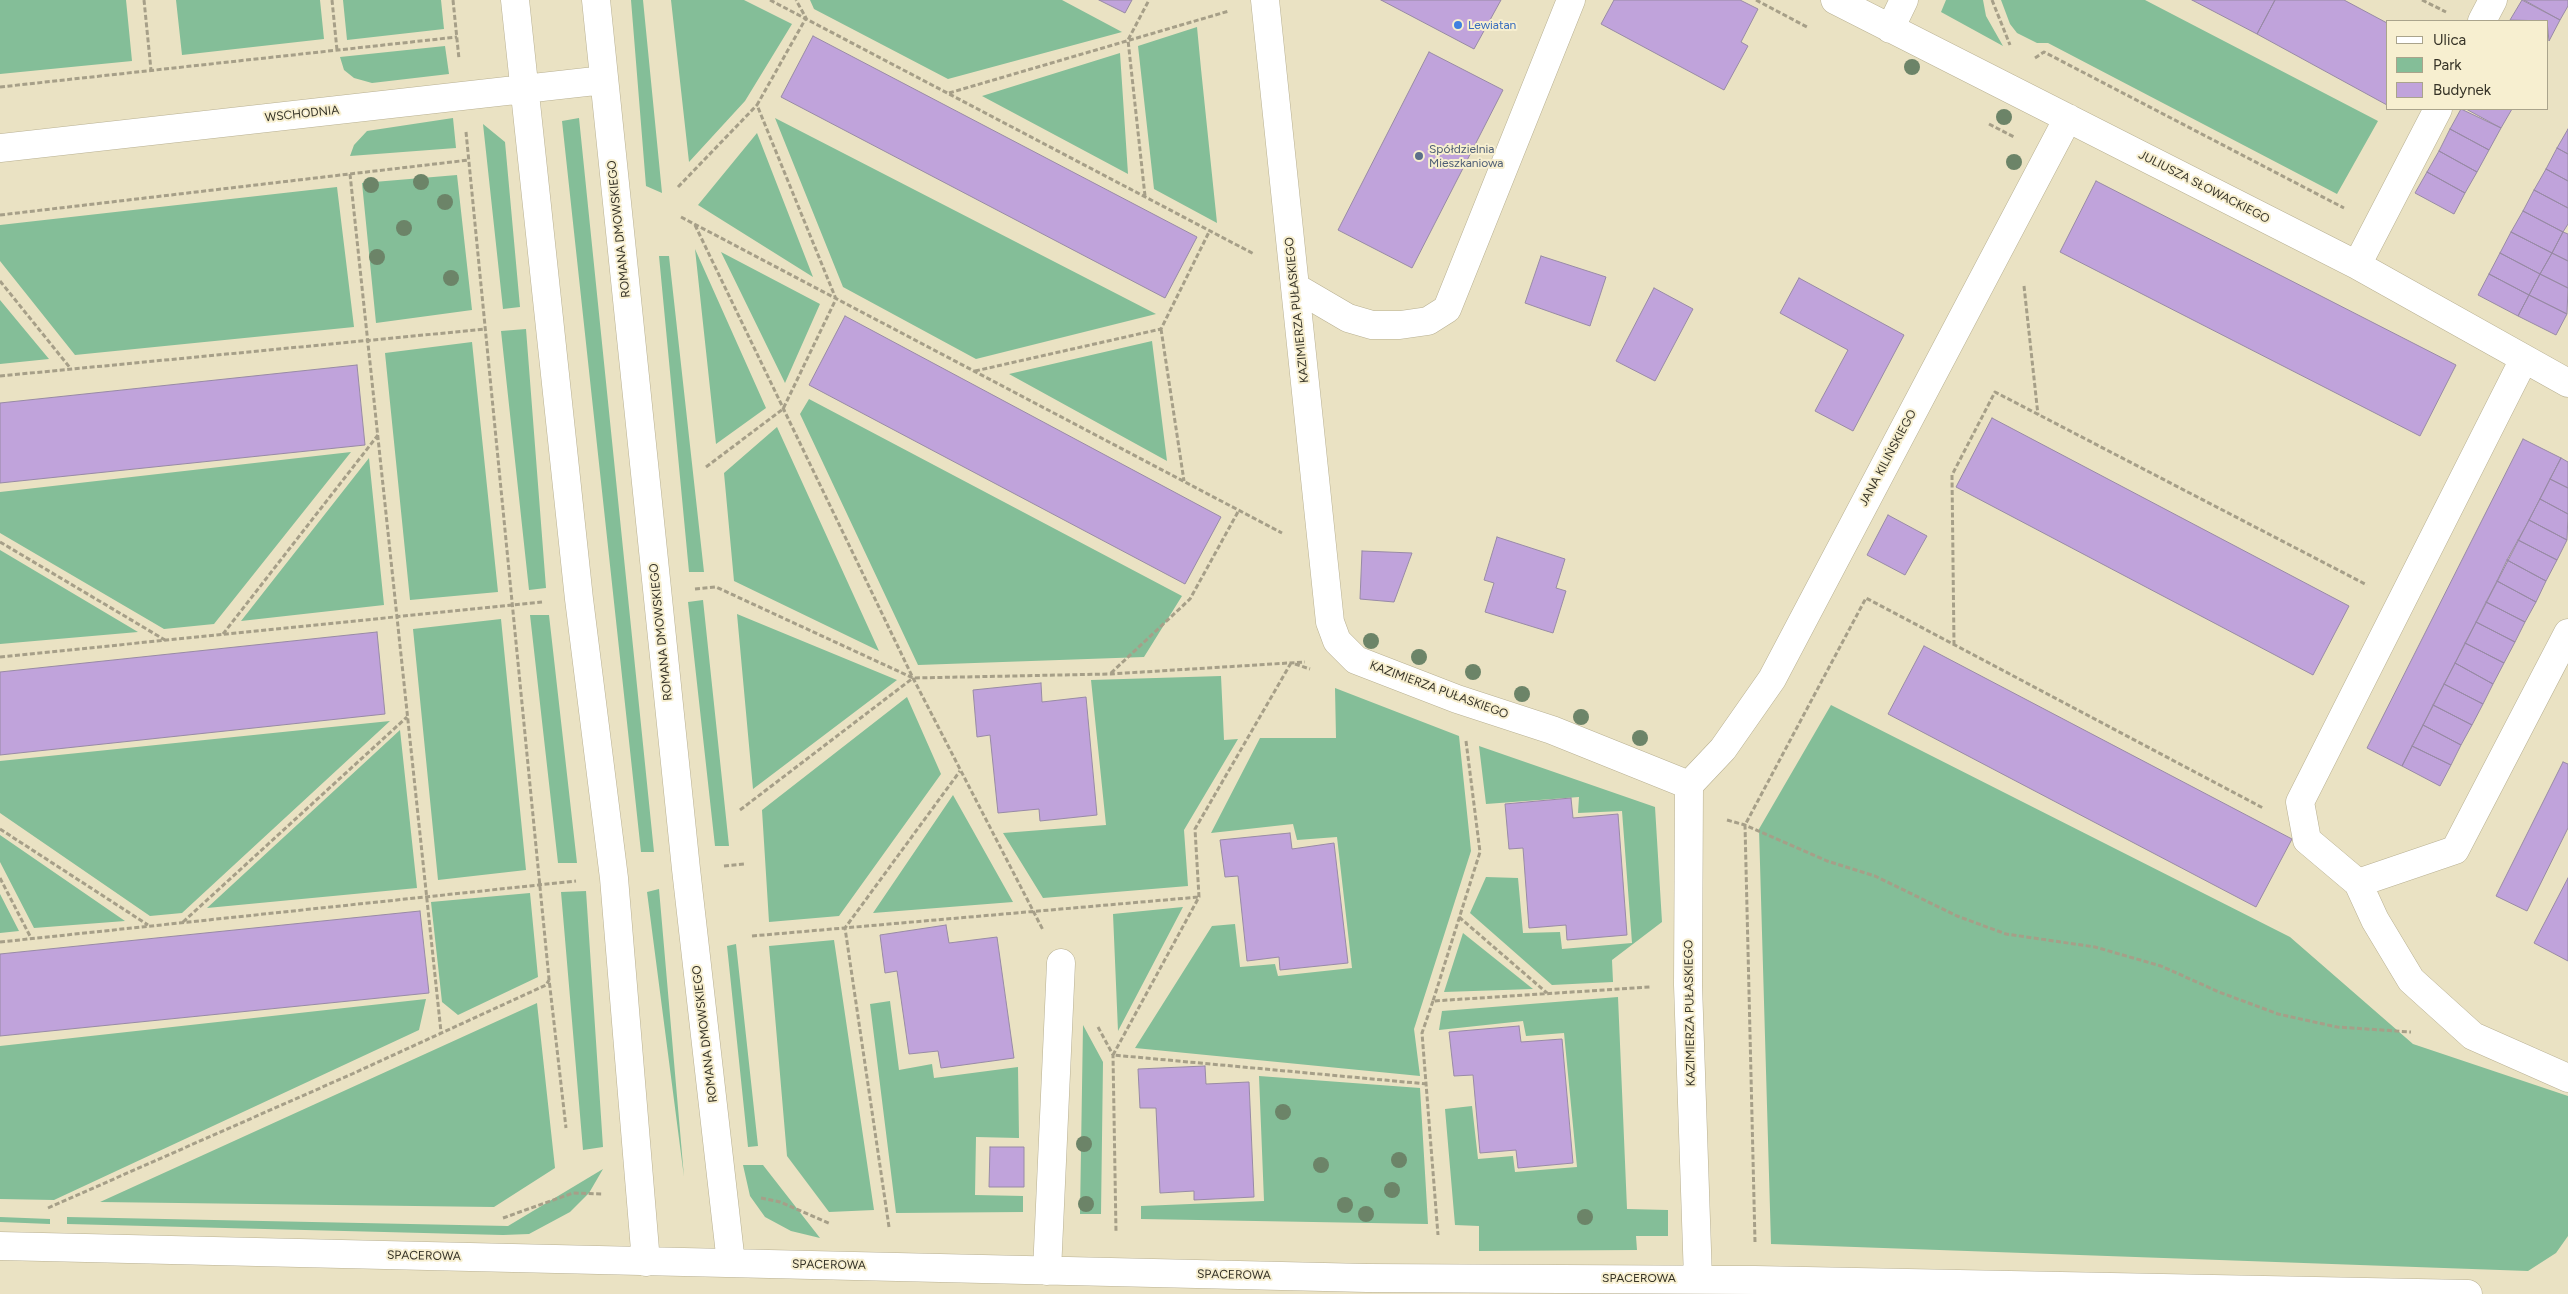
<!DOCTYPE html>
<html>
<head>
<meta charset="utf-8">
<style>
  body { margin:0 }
  #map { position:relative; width:2568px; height:1294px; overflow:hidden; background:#eae2c3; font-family:Figtree,sans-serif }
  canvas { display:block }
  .legend { position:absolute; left:2386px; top:20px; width:162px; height:90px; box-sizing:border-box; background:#f7efd0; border:1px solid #aaa48c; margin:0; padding:6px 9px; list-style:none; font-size:15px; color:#363327 }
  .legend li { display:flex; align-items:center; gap:10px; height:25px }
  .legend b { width:25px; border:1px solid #aaa48c }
</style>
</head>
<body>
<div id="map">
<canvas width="2568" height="1294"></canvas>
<ul class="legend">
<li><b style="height:6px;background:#fff"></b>Ulica</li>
<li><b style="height:14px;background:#84be98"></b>Park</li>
<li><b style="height:14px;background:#c0a3db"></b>Budynek</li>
</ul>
</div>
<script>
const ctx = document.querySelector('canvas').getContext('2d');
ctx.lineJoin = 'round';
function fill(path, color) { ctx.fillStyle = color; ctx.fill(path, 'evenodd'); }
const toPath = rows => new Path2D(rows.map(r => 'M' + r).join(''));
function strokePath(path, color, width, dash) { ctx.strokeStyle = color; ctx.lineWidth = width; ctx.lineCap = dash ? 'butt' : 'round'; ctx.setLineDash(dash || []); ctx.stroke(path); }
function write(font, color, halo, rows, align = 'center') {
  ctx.font = font + ' Figtree,sans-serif'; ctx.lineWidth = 4; ctx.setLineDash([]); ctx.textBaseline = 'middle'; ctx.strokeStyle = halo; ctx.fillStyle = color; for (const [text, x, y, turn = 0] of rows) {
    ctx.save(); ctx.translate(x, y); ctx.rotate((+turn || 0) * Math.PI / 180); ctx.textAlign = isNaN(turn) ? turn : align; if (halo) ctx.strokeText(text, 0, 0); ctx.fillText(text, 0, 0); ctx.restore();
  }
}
fill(toPath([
  [0,0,126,0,132,61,0,74],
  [176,0,320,0,324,39,182,55],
  [343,0,441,0,444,29,347,40],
  [631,0,643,0,662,193,646,186],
  [671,0,744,0,792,24,745,101,689,162],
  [810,0,1062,0,1122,32,948,79,814,9],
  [1946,0,1983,0,1986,16,2003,46,1941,12],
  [2001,0,2145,0,2378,121,2337,194,2048,43,2037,43,2017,33,2010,24],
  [1197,27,1201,69,1217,223,1154,189,1138,46],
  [445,46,449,74,372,83,354,78,344,70,340,57],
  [1120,53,1128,174,982,96],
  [453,118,456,148,350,156,354,145,367,131],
  [579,118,654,852,641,852,562,121],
  [775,118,1156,314,976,359,843,287],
  [483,124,505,142,520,307,503,309],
  [757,133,813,277,698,205],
  [457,175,472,310,376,323,362,183],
  [337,187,354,327,75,355,0,261,0,225],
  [695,249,766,408,716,444],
  [721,252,820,304,785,383],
  [659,256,669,256,704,572,689,572],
  [0,300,49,359,0,364],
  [526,329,546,588,529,590,501,331],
  [1152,341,1167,461,1009,374],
  [472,342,498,592,410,600,385,353],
  [809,399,1182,596,1144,657,918,665,800,414],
  [777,427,879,651,734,581,724,473],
  [351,452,214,624,164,629,0,533,0,492],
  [369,458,384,605,241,621],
  [0,550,138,632,0,644],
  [703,600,729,846,715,846,688,602],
  [737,614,897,680,753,789],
  [530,615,549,615,577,863,558,863],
  [501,619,526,870,438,880,413,629],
  [1221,676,1224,740,1238,739,1184,830,1188,886,1043,898,1003,833,1106,825,1091,680],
  [1335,688,1459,736,1471,851,1414,1029,1420,1076,1135,1048,1212,926,1235,924,1240,967,1275,964,1278,976,1352,968,1337,837,1297,840,1293,824,1211,833,1260,738,1336,738],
  [907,697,941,774,839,916,769,922,762,810],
  [1831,705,2290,937,2413,1044,2568,1096,2568,1236,2556,1253,2528,1271,1771,1244,1759,829],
  [390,721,182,913,150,916,0,813,0,761],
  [400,730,417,888,207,908],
  [1479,746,1655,807,1662,922,1612,960,1613,982,1552,985,1470,913,1486,877,1518,878,1523,933,1560,932,1562,949,1632,943,1622,811,1578,813,1579,797,1486,804],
  [953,795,1013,902,873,913],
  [0,835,125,921,34,928,0,862],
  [659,889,684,1177,647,892],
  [586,891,603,1147,583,1150,561,892],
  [530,893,538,977,458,1015,442,1002,431,902],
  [0,894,19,931,0,933],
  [1183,907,1118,1031,1113,914],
  [1463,933,1533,989,1444,992],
  [834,940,874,1210,829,1212,787,1156,769,946],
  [736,944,758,1146,748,1147,727,946],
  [1618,997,1627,1209,1668,1210,1668,1236,1636,1236,1637,1250,1479,1251,1479,1226,1455,1225,1445,1109,1472,1106,1478,1159,1513,1156,1515,1172,1577,1167,1564,1033,1526,1036,1523,1021,1439,1030,1442,1011],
  [426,999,419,1030,54,1200,0,1199,0,1046],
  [890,1001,899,1070,932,1064,934,1078,1018,1067,1019,1138,976,1137,975,1195,1023,1196,1023,1212,896,1213,870,1004],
  [537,1003,555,1168,494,1207,100,1202],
  [1083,1025,1103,1062,1101,1214,1080,1214],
  [1259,1076,1420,1088,1428,1224,1141,1219,1141,1206,1264,1201],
  [763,1165,820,1238,791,1231,765,1217,750,1196,743,1165],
  [603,1169,589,1193,570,1212,529,1234,503,1235,67,1224,67,1217,508,1226],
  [0,1217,50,1219,50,1224,0,1222]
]), '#84be98');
const building = toPath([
  [1099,0,1132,0,1125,13,1099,0],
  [1381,0,1501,0,1474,49,1381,0],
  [1614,0,1740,0,1758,9,1741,42,1748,46,1724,90,1601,24,1614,0],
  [2192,0,2275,0,2257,34,2192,0],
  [2275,0,2344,0,2387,23,2387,105,2257,34,2275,0],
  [2522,0,2560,20,2549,41,2547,21,2510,20,2522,0],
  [2524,0,2568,0,2568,6,2560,20,2524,0],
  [813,36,1197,237,1165,298,781,97,813,36],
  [1429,52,1503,90,1412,268,1338,230,1429,52],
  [2461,109,2501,128,2489,150,2450,129,2461,109],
  [2466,109,2512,109,2501,128,2466,109],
  [2450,129,2489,150,2477,172,2439,151,2450,129],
  [2568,129,2568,154,2557,148,2568,129],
  [2557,148,2568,154,2568,181,2546,169,2557,148],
  [2439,151,2477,172,2465,193,2427,172,2439,151],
  [2546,169,2568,181,2568,208,2534,190,2546,169],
  [2427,172,2465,193,2454,214,2415,193,2427,172],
  [2096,181,2456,365,2420,436,2060,252,2096,181],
  [2534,190,2568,208,2568,224,2563,232,2523,211,2534,190],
  [2523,211,2563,232,2552,253,2511,232,2523,211],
  [2511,232,2552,253,2540,274,2500,253,2511,232],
  [2563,232,2568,234,2568,261,2552,253,2563,232],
  [2500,253,2540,274,2529,295,2489,274,2500,253],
  [2552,253,2568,261,2568,288,2540,274,2552,253],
  [1541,256,1606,277,1590,326,1525,303,1541,256],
  [2489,274,2529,295,2518,316,2478,295,2489,274],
  [2540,274,2568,288,2567,314,2529,295,2540,274],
  [1799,278,1904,335,1853,431,1815,411,1848,350,1780,313,1799,278],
  [1654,288,1693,309,1655,381,1616,361,1654,288],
  [2529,295,2567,314,2556,335,2518,316,2529,295],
  [845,316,1221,517,1185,584,809,385,845,316],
  [357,365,365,445,0,483,0,403,357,365],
  [1992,418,2349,606,2313,675,1956,487,1992,418],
  [2523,439,2561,458,2402,766,2367,748,2523,439],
  [2561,458,2568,462,2568,488,2550,479,2561,458],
  [2550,479,2568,488,2568,514,2540,499,2550,479],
  [2540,499,2568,514,2567,540,2529,520,2540,499],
  [1888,515,1927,536,1905,575,1867,555,1888,515],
  [2529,520,2567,540,2557,560,2518,540,2529,520],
  [1497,537,1565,559,1556,588,1566,591,1553,633,1485,612,1494,583,1484,580,1497,537],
  [2518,540,2557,560,2546,581,2507,560,2518,540],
  [1362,551,1412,553,1394,602,1360,599,1362,551],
  [2507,560,2546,581,2536,602,2497,581,2507,560],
  [2497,581,2536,602,2525,622,2486,602,2497,581],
  [2486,602,2525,622,2515,642,2476,622,2486,602],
  [2476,622,2515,642,2504,663,2465,643,2476,622],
  [377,632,385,714,0,755,0,672,377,632],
  [2465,643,2504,663,2493,684,2455,663,2465,643],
  [1924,646,2292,839,2256,907,1888,714,1924,646],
  [2455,663,2493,684,2483,704,2444,684,2455,663],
  [1041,683,1042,702,1086,697,1097,815,1040,821,1039,809,998,813,990,735,977,737,973,690,1041,683],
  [2444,684,2483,704,2472,725,2433,705,2444,684],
  [2433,705,2472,725,2461,745,2423,725,2433,705],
  [2423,725,2461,745,2451,765,2412,746,2423,725],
  [2412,746,2451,765,2440,786,2402,766,2412,746],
  [2563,762,2568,764,2568,828,2527,911,2496,896,2563,762],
  [1571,798,1573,818,1618,814,1627,935,1567,940,1566,925,1529,928,1523,848,1509,849,1505,804,1571,798],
  [1290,833,1292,849,1334,843,1348,963,1280,970,1279,957,1247,961,1238,876,1225,877,1220,840,1290,833],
  [2568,878,2568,961,2534,943,2568,878],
  [420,911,429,993,0,1036,0,954,420,911],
  [946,925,949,943,997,937,1014,1058,941,1068,938,1051,909,1054,897,971,885,973,880,935,946,925],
  [1519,1026,1521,1042,1562,1039,1573,1163,1518,1168,1516,1150,1480,1153,1473,1075,1454,1076,1449,1032,1519,1026],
  [1205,1066,1206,1084,1249,1082,1254,1197,1194,1200,1194,1191,1160,1193,1156,1108,1140,1108,1138,1069,1205,1066],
  [990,1147,1024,1147,1024,1187,989,1187,990,1147]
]);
fill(building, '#c0a3db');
strokePath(building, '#988aa5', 1);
const minor = toPath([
  [515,0,579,599,614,878,646,1262],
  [596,0,686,869,731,1263],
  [1265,0,1330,622,1337,641,1356,660,1457,699,1552,730,1689,785,1688,985,1698,1279],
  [1835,0,2357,265,2568,383],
  [2482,21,2493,0],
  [1890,29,1904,0],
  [0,148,604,80],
  [2357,265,2438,109],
  [1295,287,1348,318,1372,325,1400,325,1428,321,1447,309,1571,0],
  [2568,633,2455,850,2358,883,2375,920,2411,980,2473,1036,2568,1078],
  [1689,785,1723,749,1772,679,2068,118],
  [2358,883,2307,840,2300,802,2524,359],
  [0,1246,1367,1278,1755,1280,2468,1294],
  [1047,1271,1061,963]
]);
strokePath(minor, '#b8b092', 29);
strokePath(toPath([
  [144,0,151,70],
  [332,0,337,50],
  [453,0,459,59],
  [770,0,1254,254],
  [1756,0,1807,27],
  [1992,0,2010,45],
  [2422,0,2446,12],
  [2035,58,2044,52,2344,208],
  [0,87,457,37],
  [949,93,1229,11],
  [1989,124,2014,137],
  [466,132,549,979,566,1128],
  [350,174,441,1032],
  [678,187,757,105],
  [1145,196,1128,40,1149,0],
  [0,215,469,160],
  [681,217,1282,533],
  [695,225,913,678,1043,930],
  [0,281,71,369],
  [2024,286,2038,415],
  [1161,329,1184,481],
  [975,371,1161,329,1210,230],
  [0,376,486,329],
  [706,467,783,409,836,299,757,105,806,18,796,0],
  [0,542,165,640],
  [695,589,716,587,913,678,1110,674,1305,662],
  [223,634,378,435],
  [1954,645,1952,475,1995,392,2367,585],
  [0,657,542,602],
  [1291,663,1195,829,1199,897,1113,1055,1427,1084],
  [1295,664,1310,669],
  [1111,673,1190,599,1239,510],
  [1466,741,1480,852,1433,1001,1650,987],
  [740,810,913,678],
  [1727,820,1745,825,1827,861,1875,876,1957,916,2006,934,2095,947,2161,966,2219,992,2278,1014,2337,1027,2411,1032],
  [0,829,148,925],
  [724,866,745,864],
  [0,878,31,938],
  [1459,917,1547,993],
  [183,922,407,717],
  [752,936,1199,897],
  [0,942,576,881],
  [1433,1001,1422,1033,1438,1235],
  [1098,1027,1113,1055,1116,1232],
  [761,1198,780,1202,831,1224],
  [48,1208,352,1074,546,985,549,980],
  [503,1218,573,1193,602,1194],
  [889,1227,845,928,960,771],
  [1755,1242,1745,825,1866,598,2263,808]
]), '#a69f88', 3, [5, 2.5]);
strokePath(minor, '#fff', 28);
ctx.fillStyle = '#6c8468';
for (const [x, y] of [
  [1912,67],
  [2004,117],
  [2014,162],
  [421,182],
  [371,185],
  [445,202],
  [404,228],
  [377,257],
  [451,278],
  [1371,641],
  [1419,657],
  [1473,672],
  [1522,694],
  [1581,717],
  [1640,738],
  [1283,1112],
  [1084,1144],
  [1399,1160],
  [1321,1165],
  [1392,1190],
  [1086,1204],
  [1345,1205],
  [1366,1214],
  [1585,1217]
]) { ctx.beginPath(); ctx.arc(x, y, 8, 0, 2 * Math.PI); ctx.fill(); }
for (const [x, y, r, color] of [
  [1458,25,5,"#3f7fe0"],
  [1419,156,5,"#5c6f8a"]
]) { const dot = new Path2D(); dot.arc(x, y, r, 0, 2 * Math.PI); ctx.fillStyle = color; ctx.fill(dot); strokePath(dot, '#f7efd0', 2); }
write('12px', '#366cbe', '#f7efd0', [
  ["Lewiatan",1468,25]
], 'left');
write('12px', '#363327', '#f7efd0', [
  ["WSCHODNIA",302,114,-6],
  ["JULIUSZA SŁOWACKIEGO",2204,187,27],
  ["ROMANA DMOWSKIEGO",619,229,-96],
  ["KAZIMIERZA PUŁASKIEGO",1297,310,-96],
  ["JANA KILIŃSKIEGO",1888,458,-62],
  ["ROMANA DMOWSKIEGO",661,632,-96],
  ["KAZIMIERZA PUŁASKIEGO",1439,690,20],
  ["KAZIMIERZA PUŁASKIEGO",1690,1013,-91],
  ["ROMANA DMOWSKIEGO",705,1034,-97],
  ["SPACEROWA",424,1256,1],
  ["SPACEROWA",829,1265,1],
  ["SPACEROWA",1234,1275,1],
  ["SPACEROWA",1639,1278]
]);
write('12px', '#4e5e75', '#f7efd0', [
  ["Spółdzielnia",1429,149],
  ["Mieszkaniowa",1429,163]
], 'left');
</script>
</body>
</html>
